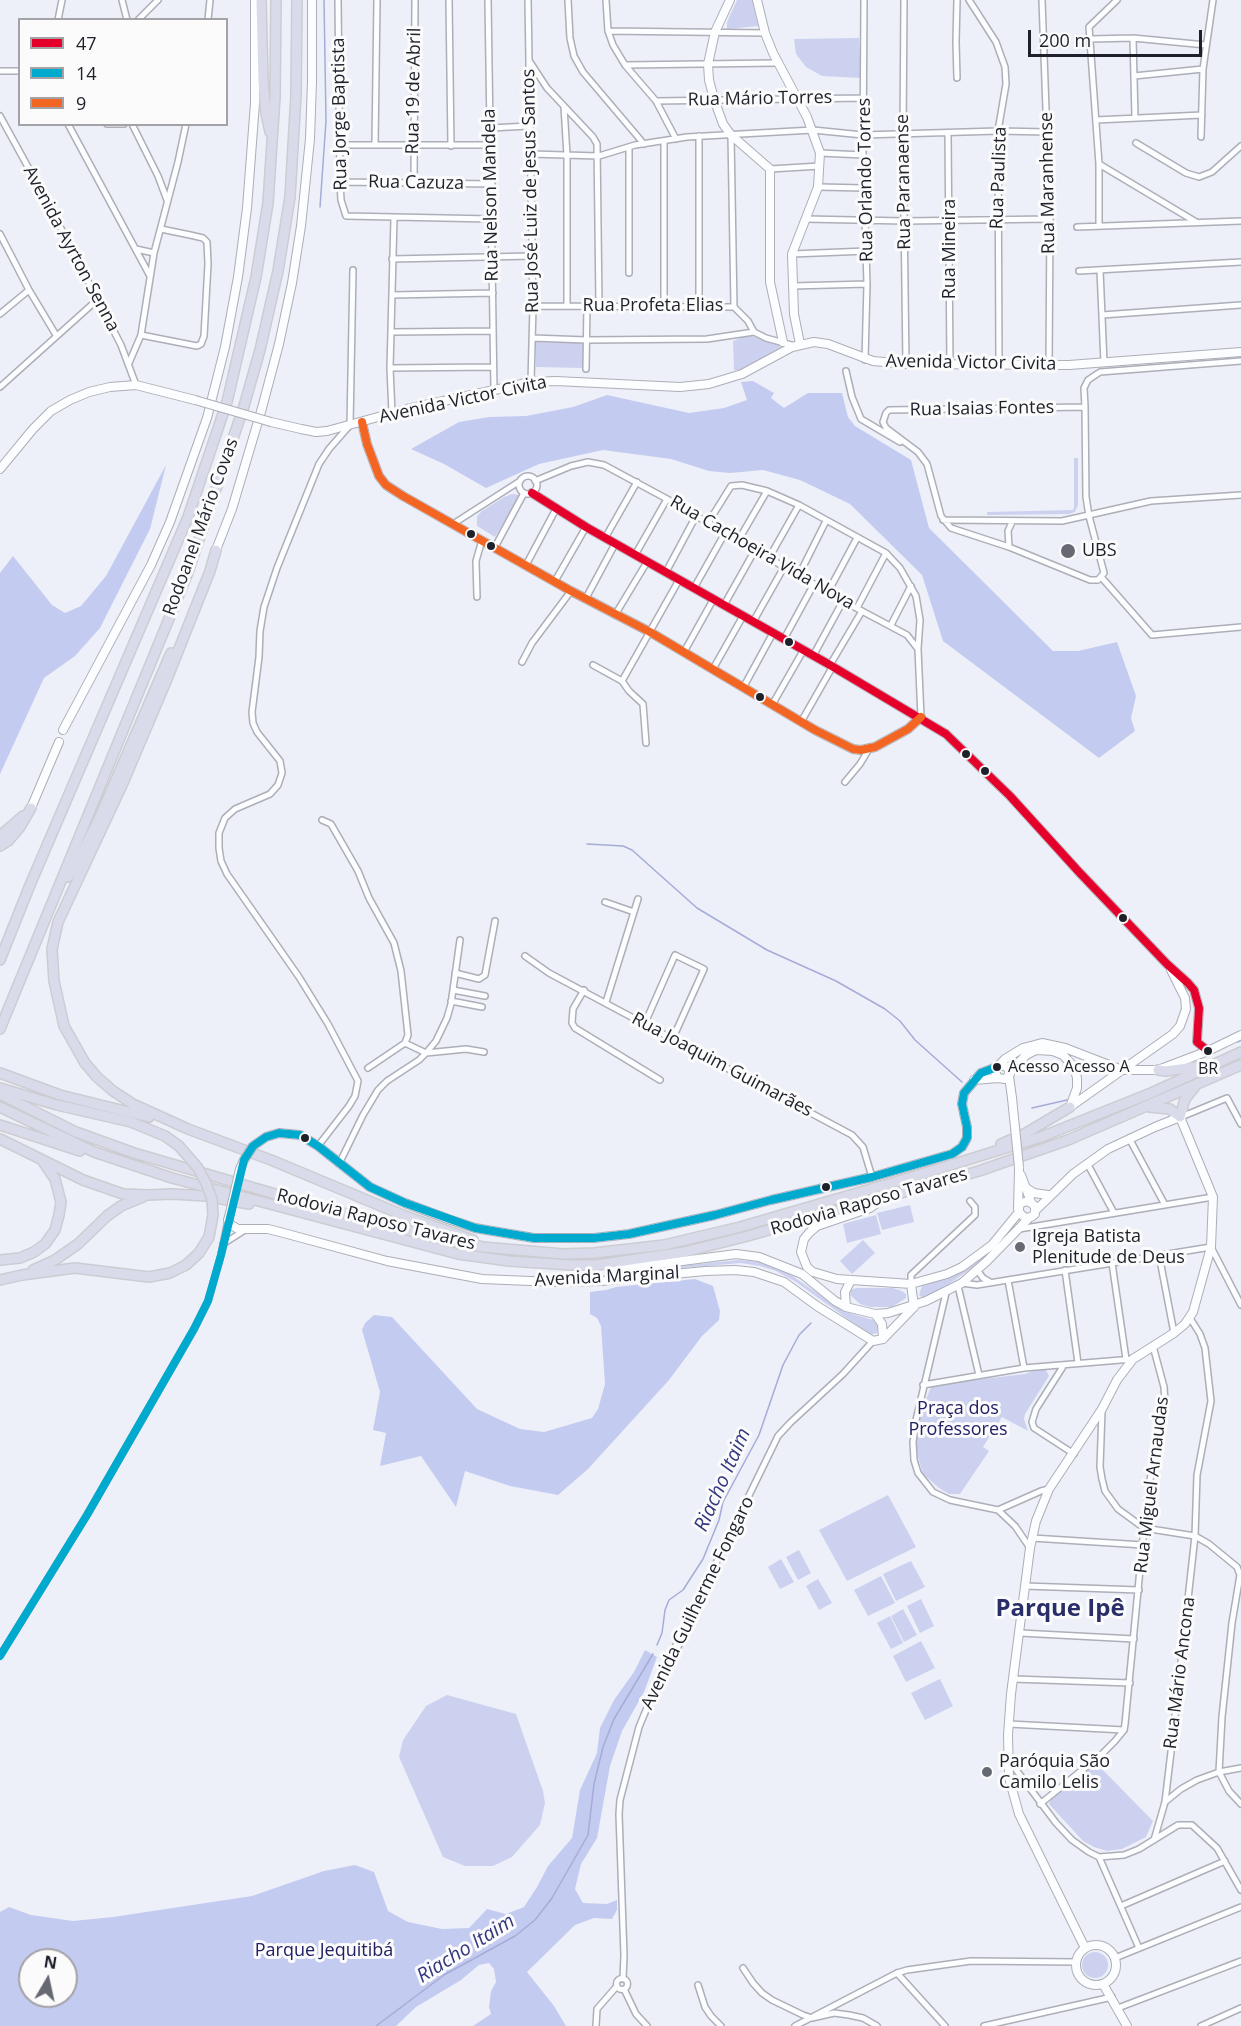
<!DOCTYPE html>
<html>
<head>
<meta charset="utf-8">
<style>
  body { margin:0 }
  #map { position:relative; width:1241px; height:2026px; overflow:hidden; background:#eef0f9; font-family:"Open Sans",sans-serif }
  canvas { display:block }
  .legend { position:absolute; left:18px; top:18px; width:210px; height:108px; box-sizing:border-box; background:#fbfbfb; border:2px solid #a3a3a7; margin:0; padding:8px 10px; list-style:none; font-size:18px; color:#1e202a }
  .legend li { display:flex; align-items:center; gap:12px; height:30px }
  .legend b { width:30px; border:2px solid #a3a3a7 }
  .north { position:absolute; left:18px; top:1948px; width:60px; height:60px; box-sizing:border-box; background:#fbfbfb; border:2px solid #a3a3a7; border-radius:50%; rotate:9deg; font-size:16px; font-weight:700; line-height:24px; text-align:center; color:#1e202a }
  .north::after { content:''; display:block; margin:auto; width:21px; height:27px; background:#676972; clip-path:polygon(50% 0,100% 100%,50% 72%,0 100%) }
  .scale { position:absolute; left:1028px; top:30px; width:174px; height:27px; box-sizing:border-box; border:3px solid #1e202a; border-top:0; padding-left:8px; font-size:18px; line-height:21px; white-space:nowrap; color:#1e202a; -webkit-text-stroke:4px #fbfbfb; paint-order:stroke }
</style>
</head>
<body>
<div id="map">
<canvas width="1241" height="2026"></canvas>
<ul class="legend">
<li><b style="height:8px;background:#e4002b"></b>47</li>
<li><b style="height:8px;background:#00a9ce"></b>14</li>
<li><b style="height:8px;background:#f26522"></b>9</li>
</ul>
<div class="north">N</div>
<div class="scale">200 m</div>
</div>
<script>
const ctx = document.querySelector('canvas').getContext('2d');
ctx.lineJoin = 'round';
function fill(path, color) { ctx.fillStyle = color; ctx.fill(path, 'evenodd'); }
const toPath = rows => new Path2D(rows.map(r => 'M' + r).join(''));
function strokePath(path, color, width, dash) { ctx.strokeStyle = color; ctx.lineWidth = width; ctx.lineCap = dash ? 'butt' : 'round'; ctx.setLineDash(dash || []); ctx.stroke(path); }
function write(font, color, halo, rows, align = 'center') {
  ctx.font = font + ' "Open Sans",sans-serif'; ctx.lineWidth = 6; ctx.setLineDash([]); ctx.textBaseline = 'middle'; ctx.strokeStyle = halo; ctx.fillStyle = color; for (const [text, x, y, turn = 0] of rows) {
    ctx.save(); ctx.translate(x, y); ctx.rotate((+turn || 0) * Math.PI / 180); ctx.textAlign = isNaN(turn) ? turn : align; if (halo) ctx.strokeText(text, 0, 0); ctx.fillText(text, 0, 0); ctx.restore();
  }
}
fill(toPath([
  [737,0,752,0,758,26,727,29,727,22],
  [859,38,861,78,822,76,806,67,796,54,794,39],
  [748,335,780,345,781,350,740,370,734,370,733,341],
  [536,342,583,343,583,368,536,367],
  [1074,458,1078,458,1078,505,1075,512,1069,514,987,515,987,512,1073,510,1074,507],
  [512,494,521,495,495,537,477,526,477,516,482,511,504,497],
  [910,1205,914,1222,882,1230,877,1213],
  [876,1215,881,1234,847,1243,843,1224],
  [863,1240,875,1253,852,1274,840,1261],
  [996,1247,983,1260,955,1280,926,1297,923,1298,919,1295,922,1286,950,1277,981,1259],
  [738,1260,759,1262,784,1270,843,1311,873,1320,878,1326,877,1333,870,1335,796,1282,776,1271,760,1266,741,1263,670,1269,670,1267],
  [856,1288,893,1288,902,1291,906,1294,906,1298,892,1307,870,1307,860,1304,850,1295,851,1290],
  [1041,1368,1046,1370,1049,1376,1025,1414,1024,1419,1028,1431,1002,1417,983,1447,989,1451,960,1494,949,1494,939,1488,923,1474,915,1447,919,1416,932,1385,1025,1374],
  [888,1495,916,1547,847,1581,819,1530],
  [799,1550,811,1573,798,1580,786,1557],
  [781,1559,794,1582,780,1589,768,1567],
  [911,1561,925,1587,896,1601,883,1574],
  [881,1576,895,1603,868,1616,854,1590],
  [818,1579,832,1603,819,1610,806,1586],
  [921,1599,934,1626,920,1633,907,1606],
  [903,1609,917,1635,904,1642,891,1616],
  [890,1616,903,1643,891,1649,877,1623],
  [921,1641,935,1668,906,1682,893,1656],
  [940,1679,953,1706,925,1720,911,1693],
  [447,1695,516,1714,543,1791,545,1803,540,1825,512,1857,493,1866,465,1866,443,1857,399,1757,403,1740,426,1706],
  [1095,1762,1153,1821,1146,1837,1122,1849,1107,1851,1094,1847,1083,1841,1049,1804,1051,1798],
  '1082 1965a13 13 0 1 1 26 0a13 13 0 1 1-26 0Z'
]), '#ccd1ef');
fill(toPath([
  [753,381,774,393,771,398,784,408,808,393,842,393,848,417,855,426,911,460,929,528,1053,651,1078,651,1117,642,1136,696,1131,718,1135,731,1099,758,943,641,922,575,850,504,800,480,763,470,730,473,709,471,671,459,603,450,539,464,486,488,444,464,411,449,459,422,489,417,526,416,573,407,607,395,689,413,724,408,747,400,741,382],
  [166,465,150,529,100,628,75,656,44,678,0,774,0,573,13,556,52,605,65,613,81,606,106,576],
  [695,1279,713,1286,720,1311,719,1320,702,1336,669,1380,588,1469,558,1495,510,1486,465,1471,456,1507,421,1456,380,1466,386,1433,373,1430,380,1392,362,1330,365,1323,374,1315,392,1317,477,1409,520,1429,544,1432,592,1418,598,1409,605,1384,601,1326,597,1318,590,1314,590,1292,606,1290,616,1287],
  [645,1650,657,1657,644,1692,622,1731,610,1766,597,1838,581,1864,575,1889,583,1903,607,1904,617,1900,617,1910,612,1919,594,1918,575,1925,527,1972,554,2006,566,2026,473,2026,491,2014,489,2007,491,1991,496,1982,494,1969,489,1963,479,1965,461,1980,416,2007,396,2026,0,2026,0,1912,9,1907,31,1915,73,1921,113,1917,252,1896,324,1871,355,1865,374,1872,388,1911,408,1922,442,1929,469,1928,487,1909,506,1914,524,1907,537,1887,548,1866,572,1838,580,1790,597,1753,600,1728,614,1700,634,1672],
  [30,1960,66,1960,66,1996,30,1996]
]), '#c4cbf0');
strokePath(toPath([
  [320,207,326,121,324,0],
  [587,844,623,846,632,850,697,908,767,950,836,981,885,1009,900,1021,915,1040,962,1082],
  [1238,1042,1241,1040],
  [1032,1108,1067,1100],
  [657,1645,662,1633,665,1610,669,1600,683,1590,703,1559,719,1520,723,1502,759,1435,783,1365,799,1335,811,1323],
  [376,2026,444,1975,515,1936,535,1920,552,1898,588,1835,594,1784,603,1747,614,1719,653,1654]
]), '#a4acd7', 1.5);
const street = toPath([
  [122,0,127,20],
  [338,0,340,182,341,200,346,216,491,219],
  [449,0,451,146],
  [488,0,494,390],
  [528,0,533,306,531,382],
  [568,0,570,38,574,56,583,72,644,144],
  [606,0,608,31,613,45,625,65,656,101,676,139],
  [864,0,863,155,867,284,865,360],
  [904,0,903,136,906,364],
  [957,0,956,42,957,78],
  [969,0,996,42,1005,67,1006,84,998,131,999,365],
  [1042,0,1050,219,1049,365],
  [58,20,62,0],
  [138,20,158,0],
  [208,20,210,0],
  [608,31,765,33],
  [1133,38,1135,118],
  [1090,39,1133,38,1206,45],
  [530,62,547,88,593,137,597,144,599,305],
  [625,65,777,63],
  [0,71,20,71],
  [1134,76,1203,69],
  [656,101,864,98],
  [564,107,567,155,567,305],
  [0,116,51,209,121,345,136,385],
  [1096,120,1202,115],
  [68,124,150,276],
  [107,124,124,124],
  [132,124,158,176,167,200],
  [490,128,529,126],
  [948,134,950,364],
  [731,135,734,307],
  [1201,137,1203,69,1213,0],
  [1136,143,1186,173,1199,177,1212,172,1241,146],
  [340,145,491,145],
  [375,145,377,0],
  [629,147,629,273],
  [820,153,863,155],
  [531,154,599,156,635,145,687,137,813,130,863,135,998,131,1048,132],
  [1099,164,1196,222],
  [770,169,820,166],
  [340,182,492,184],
  [414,183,415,0],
  [818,187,865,188],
  [805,219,905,221,1050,219],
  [1099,225,1099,164,1089,27,1117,0],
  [1077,227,1241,221],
  [0,234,29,290,56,335],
  [136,249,154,253],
  [792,254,867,251],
  [392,259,532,256],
  [1100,270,1104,363],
  [1079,271,1241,262],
  [792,286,867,284],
  [392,295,493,293],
  [533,306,734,307,748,321,754,332,766,338,795,346],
  [664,306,664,141],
  [699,306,699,136],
  [0,314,29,290],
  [1102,315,1241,305],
  [392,332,493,331],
  [141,335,197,346,201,344,204,336,208,264,207,242,203,238,190,235,161,229],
  [533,338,586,340,707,339,754,332],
  [129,363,141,335,154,253,178,162,186,124],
  [390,368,493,367],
  [586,369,587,305],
  [846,371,852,397,861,419,900,442],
  [0,387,97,300],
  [1085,407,889,410,886,413,883,422,886,428,918,452,927,464,941,516,951,528,1009,547,1090,580,1098,580,1104,573,1089,516,1086,497,1085,407,1084,388,1088,380,1100,372,1241,361],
  [392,413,390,368,394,218],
  '519 485a9 9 0 1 1 18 0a9 9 0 1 1-18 0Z',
  [535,481,571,466,588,462,604,465,667,499,843,601,907,635,918,649,921,717],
  [943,520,1062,521,1151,501,1241,495],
  [708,523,731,486,742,485,767,491,799,505,886,553,900,568,916,596,920,620,918,649],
  [453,524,520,481],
  [605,538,637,482],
  [738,541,767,491],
  [495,547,524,493],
  [1009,547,1008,531,1012,522],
  [635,555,667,499],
  [769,558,799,505],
  [526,565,556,509],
  [666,572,696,516],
  [799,575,826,521],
  [1102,578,1152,635,1241,627],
  [555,581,586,527],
  [694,588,725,533],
  [828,592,857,538],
  [477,597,476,561,482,540],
  [586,598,615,544],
  [724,605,755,550],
  [857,608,886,553],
  [615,615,647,562],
  [753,622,784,567],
  [891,625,911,586],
  [784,639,814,584],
  [684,652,713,600],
  [813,656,843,601],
  [522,662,532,643,571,591],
  [593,665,622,681,679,580],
  [830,665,862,611],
  [713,669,743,616],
  [622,681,629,691,643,704,646,743],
  [743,688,773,633],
  [772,705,803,651],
  [801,722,833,666],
  [845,782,860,764,869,749],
  [322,820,331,824,358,871,369,898,394,943,401,971,408,1035,405,1043,368,1068],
  [605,902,634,912],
  [525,956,549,973,852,1135,863,1147,872,1177],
  [455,973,479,979,485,975,495,921],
  [453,990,485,996],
  [584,990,573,1009,572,1023,575,1028,660,1080],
  [451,1001,482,1007],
  [606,1002,638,899],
  [645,1023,675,955,704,969,673,1038],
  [405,1043,426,1053,436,1041,447,1018,451,1004,460,940],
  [1181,1117,1227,1098,1241,1124],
  [1129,1138,1165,1205],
  [318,1146,349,1106,355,1096,358,1081,328,1024,299,977,227,874,221,861,219,848,219,833,225,818,235,809,270,794,278,785,282,773,280,761,257,732,253,723,252,712,259,657,260,631,264,607,277,568,319,464,329,449,350,425,353,270],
  [1087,1163,1114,1213],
  [339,1164,363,1115,378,1090,387,1081,419,1060,426,1053,466,1049,484,1052],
  [1019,1229,1213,1197],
  [223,1244,245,1230],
  [1159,1255,1174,1333],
  [1112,1263,1126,1359],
  [977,1270,983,1278,990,1282],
  [1065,1270,1078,1363],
  [1008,1280,1024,1368],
  [962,1283,977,1285,1211,1247,1241,1305],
  [911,1284,911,1275,975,1215,975,1207,970,1201],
  [958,1286,979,1375],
  [946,1293,916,1420,913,1442,914,1460,918,1473,933,1492,950,1500,998,1510,1015,1526,1030,1548],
  [1064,1365,1036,1409,1032,1422,1034,1428,1074,1454],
  [923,1385,1024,1368,1133,1359],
  [1102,1411,1100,1467,1102,1479,1105,1491,1118,1509,1144,1528,1195,1536,1209,1544,1237,1567,1240,1575],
  [998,1510,1041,1491,1049,1489],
  [1032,1538,1143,1545],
  [1240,1575,1232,1623,1222,1717,1219,1772,1229,1791,1241,1804],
  [1025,1586,1139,1590],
  [1020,1633,1134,1639],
  [0,1656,87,1515,194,1329,208,1301,221,1255,228,1220],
  [664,1675,687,1629],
  [1013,1679,1130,1683],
  [1009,1724,1124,1730],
  [1008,1759,1056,1823,1072,1840,1089,1852,1099,1857,1124,1855,1139,1849,1178,1825,1192,1825,1217,1848,1241,1890],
  [1165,1802,1181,1789,1197,1780,1219,1772,1241,1768],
  [1040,1804,1102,1754,1115,1741,1124,1730,1125,1724,1144,1528,1150,1480,1165,1403,1164,1387,1153,1346],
  [1154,1840,1165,1802,1171,1752,1195,1536,1197,1475,1211,1401,1205,1348,1200,1334,1190,1318],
  [1099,1857,1139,1948],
  [1121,1906,1225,1861],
  [1115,1958,1241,1907],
  [743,1968,753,1983,762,1993,772,2000,803,2015,812,2018,834,2013,849,2015,863,2018,877,2026],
  [897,1973,945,2026],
  '616.5 1984a5.5 5.5 0 1 1 11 0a5.5 5.5 0 1 1-11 0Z',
  [623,1979,624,1955,619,1814,620,1800,639,1727,656,1686,778,1436,790,1423,843,1374,873,1341],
  [698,1985,705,2007,711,2016,721,2026],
  [624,1989,636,2014,647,2026],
  [1118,2008,1241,1961],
  [596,2026,597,2009,617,1986],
  [795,2026,897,1973,907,1970,971,1961,1076,1962],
  [984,2026,1112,1997],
  [1201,2026,1241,2008]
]);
const secondary = toPath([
  [730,0,715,32,708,64,709,80,714,99,723,124,731,135,770,169,770,282,783,342],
  [757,0,765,33,773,53,807,117,820,153,818,187,792,254,794,314,800,344],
  [271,422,301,429,316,432,327,431,407,409,531,382,556,381,680,387,709,384,742,374,792,347,814,342,828,344,873,361,906,364,1069,365,1241,352],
  [362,422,367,444,379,476,386,485,403,496,571,591,650,632,815,730,853,749,861,750,875,747,908,729,921,717],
  [0,469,33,429,51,411,70,400,89,392,110,387,136,385,195,400],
  [532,493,586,527,830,665,946,734,1010,796,1079,872,1167,964,1188,983,1194,990,1199,1008,1197,1042,1208,1051],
  [216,550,232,509,262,408,279,344,292,283,301,226,310,139,312,81,312,0],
  [63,730,151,565,170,522,207,418,225,347,238,277,247,208,255,103,255,0],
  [31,808,59,742],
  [1000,1066,1005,1066,1009,1069,1010,1074,1005,1079,998,1078,995,1072,997,1067,1005,1059,1023,1048,1042,1043,1065,1048,1122,1070,1158,1070,1208,1051,1241,1035],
  [1010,1072,1026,1055,1036,1050,1053,1051,1063,1055,1074,1067,1077,1078,1077,1088,1070,1107],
  [1009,1076,1012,1098],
  [974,1080,998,1078],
  [1070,1107,1173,1034,1180,1026,1186,1009,1185,998,1171,970],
  [253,1146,266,1137,279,1133,300,1135,318,1146,370,1187,405,1203,448,1219,475,1228,534,1238,594,1238,629,1234,715,1215,771,1200,872,1177,952,1154,962,1147,967,1138,967,1127,962,1104,964,1093,981,1073,997,1067],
  [1021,1175,1031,1202],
  [1026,1188,1034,1193,1048,1195],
  [884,1198,870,1208,817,1226,809,1233,804,1239,801,1252,807,1267,813,1272,837,1279,911,1284,947,1274,962,1267,992,1245,1019,1212,1019,1207,1021,1203,1028,1201,1035,1206,1035,1214,1031,1217,1025,1218,1019,1212],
  [1018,1209,1019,1169],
  [1035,1211,1073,1174,1108,1149,1155,1127,1180,1117,1213,1197,1211,1247,1193,1312,1185,1324,1174,1333,1133,1359,1117,1380,1102,1409,1049,1489,1036,1521,1030,1548,1011,1694,1008,1735,1009,1778,1019,1814,1085,1948],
  [230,1213,228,1220,231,1225,238,1229,268,1229,280,1232,387,1261,482,1279,554,1282,601,1281,705,1271,735,1270,754,1272,784,1282,817,1306,873,1341,883,1339,914,1307],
  [607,1266,629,1268,736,1254,759,1257,802,1274,835,1301,846,1307,875,1314,888,1313,926,1301,962,1283,987,1261,1029,1218],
  [911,1284,914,1307],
  [846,1307,845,1292,851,1280],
  [875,1314,882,1324,883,1339],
  '1076 1965a20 20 0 1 1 40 0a20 20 0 1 1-40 0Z',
  [1103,1984,1127,2026]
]);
const highway = toPath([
  [261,0,263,81,266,113,270,132],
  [216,550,210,571,167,679,123,783,58,922,52,949,54,981,64,1026,85,1063,97,1077,113,1091,133,1104,188,1129,271,1160,405,1216,473,1240],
  [0,836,23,816],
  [0,846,8,841,20,827,31,808],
  [68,877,78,861,99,819,171,653],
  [0,960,30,885,188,517,227,402,256,277,268,203,275,97,276,0],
  [0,1029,187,575,244,406,260,350,278,271,290,197,296,95,297,0],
  [1158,1070,1166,1071,1202,1066],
  [0,1073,60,1095,149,1117],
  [0,1088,57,1105,131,1122,165,1136,179,1146],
  [0,1094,76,1132,134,1153,320,1207,438,1238,483,1247,563,1254,594,1253,664,1245,740,1227,909,1178,1041,1137,1151,1093,1241,1052],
  [0,1107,94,1152,172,1178,458,1254,509,1261,571,1265,597,1265,684,1252,744,1237,979,1171,1068,1140,1241,1065],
  [1149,1107,1170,1109,1180,1117,1185,1099,1194,1088],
  [0,1125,80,1151],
  [0,1139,83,1180,123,1194,148,1195,172,1194,206,1196,249,1204],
  [1001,1144,1026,1133,1070,1107],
  [0,1260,20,1258,34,1252,45,1244,55,1230,59,1215,61,1202,55,1179,44,1163],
  [33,1270,55,1260,78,1244,107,1216,121,1206,143,1197],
  [0,1280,22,1275,75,1268,149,1277,170,1273,186,1265,199,1253,209,1237,213,1215]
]);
strokePath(street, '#adaeb7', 8);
strokePath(secondary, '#adaeb7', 10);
strokePath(highway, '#cccdd2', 12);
strokePath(street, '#fcfdfe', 5);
strokePath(secondary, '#fcfdfe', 8);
strokePath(highway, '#dadbea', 9);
const secondaryBridge = toPath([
  [195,400,271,422],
  [1012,1098,1019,1167],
  [230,1213,240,1169,244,1160,253,1146]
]);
const highwayBridge = toPath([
  [179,1146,198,1168,206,1183,212,1199,213,1215]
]);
strokePath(secondaryBridge, '#adaeb7', 10, []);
strokePath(highwayBridge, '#cccdd2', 12, []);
strokePath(secondaryBridge, '#fcfdfe', 8);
strokePath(highwayBridge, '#dadbea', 9);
strokePath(toPath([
  [532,493,586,527,830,665,946,734,1010,796,1079,872,1167,964,1188,983,1194,990,1199,1008,1197,1042,1208,1051]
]), '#e4002b', 8);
strokePath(toPath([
  [0,1656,87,1515,194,1329,208,1301,221,1255,244,1160,253,1146,266,1137,279,1133,300,1135,318,1146,370,1187,405,1203,475,1228,534,1238,594,1238,629,1234,715,1215,771,1200,872,1177,952,1154,962,1147,967,1138,967,1127,962,1104,964,1093,981,1073,997,1067]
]), '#00a9ce', 8);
strokePath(toPath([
  [362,422,367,444,379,476,386,485,403,496,571,591,650,632,815,730,853,749,861,750,875,747,908,729,921,717]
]), '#f26522', 8);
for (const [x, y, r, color] of [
  [471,534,5,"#1e202a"],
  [491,546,5,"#1e202a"],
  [1068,551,8,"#676972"],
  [789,642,5,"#1e202a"],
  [760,697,5,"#1e202a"],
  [966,754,5,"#1e202a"],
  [985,771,5,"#1e202a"],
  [1123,918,5,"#1e202a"],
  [1208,1051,5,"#1e202a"],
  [997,1067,5,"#1e202a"],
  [305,1138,5,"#1e202a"],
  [826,1187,5,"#1e202a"],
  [1020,1247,6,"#676972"],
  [987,1772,6,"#676972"]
]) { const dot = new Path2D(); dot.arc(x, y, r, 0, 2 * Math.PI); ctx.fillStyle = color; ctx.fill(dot); strokePath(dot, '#fbfbfb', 2); }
write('16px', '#1e202a', '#fbfbfb', [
  ["Acesso Acesso A",1008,1067],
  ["BR",1208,1069,"center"]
], 'left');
write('18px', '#1e202a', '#fbfbfb', [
  ["Rua 19 de Abril",414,91,-89],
  ["Rua Mário Torres",760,99,-1],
  ["Rua Jorge Baptista",340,114,-91],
  ["Rua Paulista",999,178,-88],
  ["Rua Orlando Torres",866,180,-91],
  ["Rua Paranaense",904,182,-91],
  ["Rua Cazuza",416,183,1],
  ["Rua Maranhense",1048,183,-91],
  ["Rua José Luiz de Jesus Santos",531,191,-91],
  ["Rua Nelson Mandela",491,195,-91],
  ["Avenida Ayrton Senna",71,249,62],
  ["Rua Mineira",950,249,-90],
  ["Rua Profeta Elias",653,306],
  ["Avenida Victor Civita",971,363,1],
  ["Avenida Victor Civita",463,400,-12],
  ["Rua Isaias Fontes",982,409,-1],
  ["Rodoanel Mário Covas",201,527,-70],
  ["Rua Cachoeira Vida Nova",762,553,30],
  ["Rua Joaquim Guimarães",722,1065,28],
  ["Rodovia Raposo Tavares",869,1202,-16],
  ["Rodovia Raposo Tavares",376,1220,14],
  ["Avenida Marginal",607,1277,-3],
  ["Rua Miguel Arnaudas",1152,1485,-83],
  ["Avenida Guilherme Fongaro",698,1603,-64],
  ["Rua Mário Ancona",1180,1673,-83]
]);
write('18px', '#1e202a', '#fbfbfb', [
  ["UBS",1082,551],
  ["Igreja Batista",1032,1237],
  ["Plenitude de Deus",1032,1258],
  ["Paróquia São",999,1762],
  ["Camilo Lelis",999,1783]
], 'left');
write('18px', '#212065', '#fbfbfb', [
  ["Praça dos",958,1409],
  ["Professores",958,1430],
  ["Parque Jequitibá",324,1951]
]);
write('italic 20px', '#34387e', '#fbfbfb', [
  ["Riacho Itaim",723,1480,-66],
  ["Riacho Itaim",466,1949,-32]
]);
write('bold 24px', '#2a2e68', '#fbfbfb', [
  ["Parque Ipê",1060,1609]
]);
</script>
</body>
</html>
